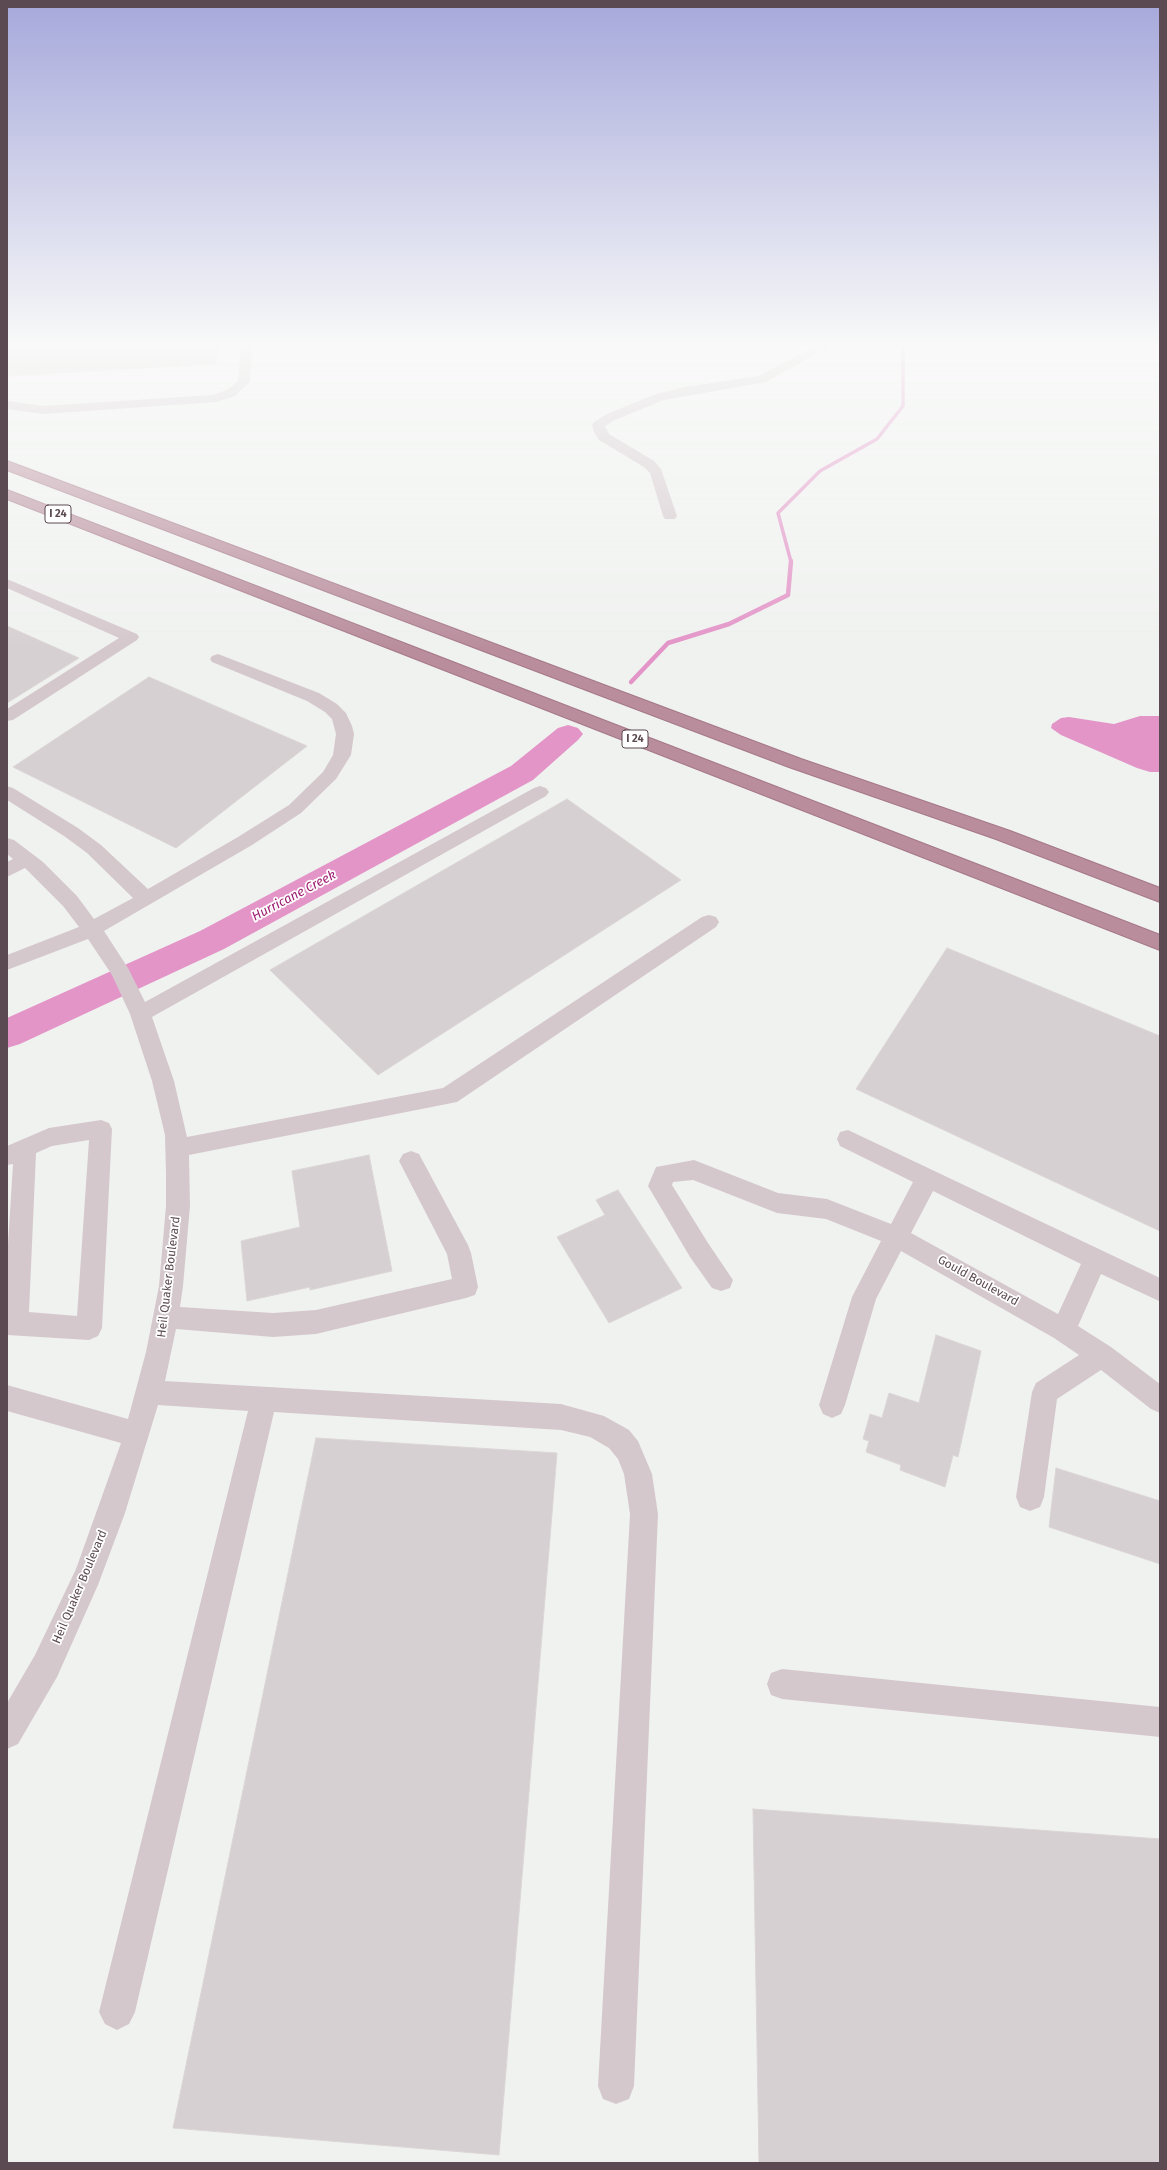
<!DOCTYPE html>
<html>
<head>
<meta charset="utf-8">
<style>
  body { margin:0 }
  #map { position:relative; width:1167px; height:2170px; overflow:hidden; background:#f0f2f0; font-family:"Fira Sans",sans-serif }
  canvas { display:block }
  .frame { position:absolute; inset:0; border:8px solid #5b4a51; pointer-events:none }
</style>
</head>
<body>
<div id="map">
<canvas width="1167" height="2170"></canvas>
<div class="frame"></div>
</div>
<script>
const ctx = document.querySelector('canvas').getContext('2d');
ctx.lineJoin = 'round';
function fill(path, color) { ctx.fillStyle = color; ctx.fill(path, 'evenodd'); }
const toPath = rows => new Path2D(rows.map(r => 'M' + r).join(''));
function strokePath(path, color, width, dash) { ctx.strokeStyle = color; ctx.lineWidth = width; ctx.lineCap = dash ? 'butt' : 'round'; ctx.setLineDash(dash || []); ctx.stroke(path); }
function write(font, color, halo, rows, align = 'center') {
  ctx.font = font + ' "Fira Sans",sans-serif'; ctx.lineWidth = 3.5; ctx.setLineDash([]); ctx.textBaseline = 'middle'; ctx.strokeStyle = halo; ctx.fillStyle = color; for (const [text, x, y, turn = 0] of rows) {
    ctx.save(); ctx.translate(x, y); ctx.rotate((+turn || 0) * Math.PI / 180); ctx.textAlign = isNaN(turn) ? turn : align; if (halo) ctx.strokeText(text, 0, 0); ctx.fillText(text, 0, 0); ctx.restore();
  }
}
fill(toPath([
  [1140,716,1160,716,1160,772,1150,772,1137,768,1061,735,1051,728,1052,724,1061,718,1069,717,1114,724]
]), '#e395c8');
strokePath(toPath([
  [791,562,778,513,820,471,877,439,903,406,903,345]
]), '#e395c8', 3.5);
strokePath(toPath([
  [631,682,668,643,729,624,788,595,791,561]
]), '#e395c8', 4.5);
fill(toPath([
  [568,725,578,728,583,734,578,740,533,780,224,949,20,1044,7,1048,7,1018,200,931,511,766,558,728,568,725]
]), '#e395c8');
const building = toPath([
  [7,345,218,345,216,364,7,376,7,345],
  [7,626,79,658,7,703,7,626],
  [149,677,307,746,176,848,13,767,149,677],
  [567,799,681,880,378,1075,270,970,567,799],
  [947,948,1160,1036,1160,1231,856,1089,947,948],
  [369,1155,392,1271,310,1290,310,1287,247,1301,241,1241,300,1227,292,1171,369,1155],
  [618,1190,682,1288,609,1323,557,1237,605,1215,596,1200,618,1190],
  [936,1335,981,1351,958,1457,953,1455,945,1487,900,1470,901,1465,866,1452,869,1441,863,1439,870,1414,882,1418,889,1393,919,1403,936,1335],
  [316,1438,557,1453,499,2155,173,2128,316,1438],
  [1056,1468,1160,1501,1160,1564,1049,1527,1056,1468],
  [753,1809,1160,1839,1160,2163,759,2163,753,1809]
]);
fill(building, '#d7d0d2');
strokePath(building, '#dbd5d6', 1);
const highway = toPath([
  [7,461,801,759,1010,831,1160,888,1160,902,996,839,789,767,7,470,7,461],
  [7,490,1160,935,1160,950,7,499,7,490]
]);
strokePath(highway, '#a57888', 2);
fill(toPath([
  [241,345,253,345,250,382,235,396,217,402,43,414,7,409,7,401,43,406,212,395,227,390,238,381,241,345],
  [817,345,832,345,766,382,664,400,615,420,605,426,609,434,654,461,661,469,677,516,675,519,665,519,663,516,650,473,644,467,599,440,594,432,592,425,594,422,607,414,656,394,684,387,759,376,817,345],
  [7,579,137,634,139,637,137,640,13,720,7,721,7,709,119,638,7,588,7,579],
  [218,654,319,693,337,704,346,713,352,726,354,734,351,755,336,779,301,813,252,845,104,931,128,968,145,1002,534,788,540,786,546,788,549,792,546,796,152,1017,174,1081,187,1137,443,1088,702,917,709,915,716,917,719,922,716,927,457,1102,189,1155,190,1206,183,1286,180,1307,273,1313,316,1310,452,1279,447,1254,399,1161,403,1154,411,1151,419,1154,468,1245,471,1253,478,1287,475,1295,466,1298,316,1334,273,1337,176,1329,165,1381,561,1404,604,1416,629,1430,638,1441,652,1474,658,1514,634,2086,629,2099,616,2104,603,2099,598,2086,630,1514,624,1474,618,1459,609,1448,590,1437,561,1430,274,1412,135,2012,129,2024,117,2030,105,2024,99,2012,248,1411,158,1405,125,1513,98,1585,57,1677,18,1744,7,1749,7,1703,35,1655,76,1569,121,1443,7,1411,7,1385,128,1419,146,1352,159,1286,166,1206,166,1174,165,1135,152,1081,130,1014,112,975,88,939,7,970,7,955,79,927,63,906,25,868,7,877,7,862,13,859,7,854,7,838,14,840,43,862,77,896,94,919,133,898,87,853,64,836,7,800,7,786,13,788,78,828,101,845,148,889,238,837,289,805,323,772,333,755,336,734,332,719,325,712,307,701,212,662,210,659,212,656,218,654],
  [101,1120,109,1123,112,1129,102,1328,98,1336,89,1340,7,1335,7,1260,13,1164,7,1165,7,1146,49,1128,101,1120],
  [89,1140,77,1316,29,1312,36,1153,52,1146,89,1140],
  [848,1130,1160,1278,1159,1301,1101,1274,1078,1326,1111,1347,1160,1384,1160,1413,1151,1409,1101,1370,1057,1399,1044,1497,1040,1507,1030,1511,1020,1507,1016,1497,1032,1392,1036,1383,1079,1355,1054,1338,901,1251,876,1299,845,1405,841,1414,832,1418,823,1414,819,1405,852,1297,881,1241,826,1219,777,1213,693,1180,673,1182,672,1185,708,1243,733,1280,730,1288,721,1291,712,1288,690,1257,648,1186,656,1167,694,1160,778,1193,827,1199,891,1224,913,1182,840,1146,837,1139,840,1132,848,1130],
  [933,1191,1081,1264,1058,1314,911,1233,933,1191],
  [782,1669,1160,1707,1160,1737,782,1699,771,1695,767,1684,771,1673,782,1669]
]), '#d5c8cd');
fill(highway, '#b98d9c');
const sky = ctx.createLinearGradient(0, 0, 0, 649);
sky.addColorStop(0, '#a6a8db');
sky.addColorStop(0.53, '#f8f9f8');
sky.addColorStop(1, '#f8f9f800');
ctx.fillStyle = sky;
ctx.fillRect(0, 0, 1167, 649);
for (const [x, y, w] of [
  [58,514,26],
  [635,739,26]
]) { const box = new Path2D(); box.roundRect(x - w / 2, y - 9, w, 18, 3); ctx.fillStyle = '#fff'; ctx.fill(box); strokePath(box, '#5b4a51', 1); }
write('bold 11px', '#5b4a51', null, [
  ["I 24",58,514],
  ["I 24",635,739]
]);
write('12px', '#5b4a51', '#fff', [
  ["Heil Quaker Boulevard",169,1277,-83],
  ["Gould Boulevard",978,1281,29],
  ["Heil Quaker Boulevard",80,1587,-67]
]);
write('italic 13px', '#9d1c70', '#fff', [
  ["Hurricane Creek",294,896,-28]
]);
</script>
</body>
</html>
